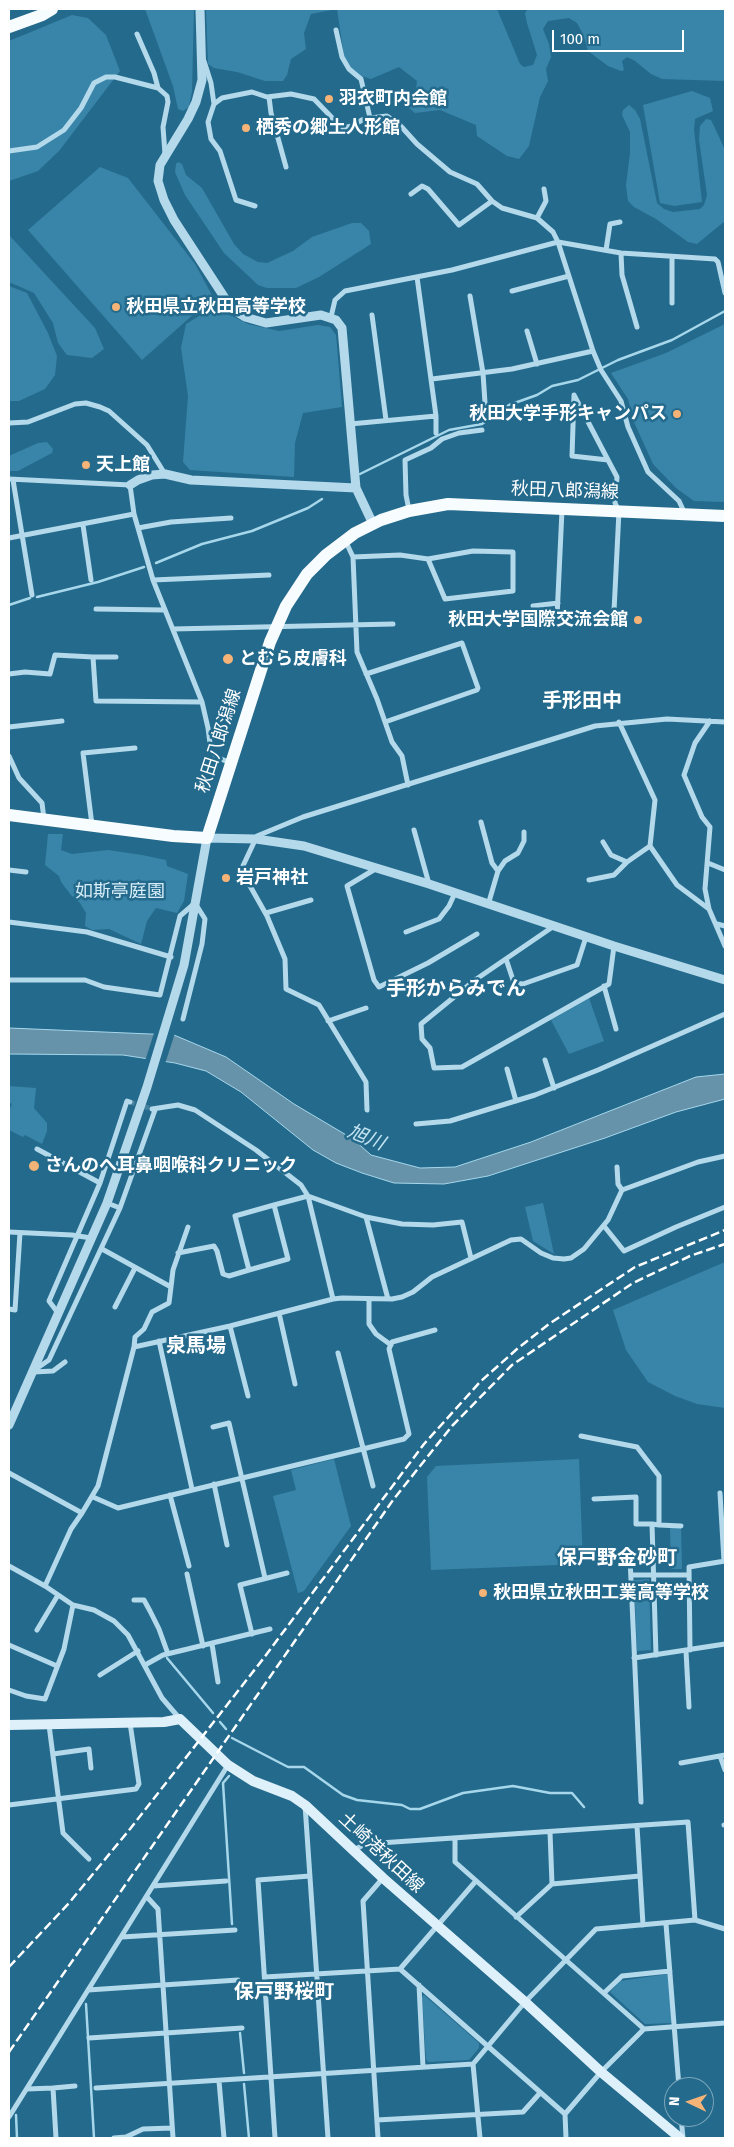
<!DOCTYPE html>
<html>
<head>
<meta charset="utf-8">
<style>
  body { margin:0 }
  #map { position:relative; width:734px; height:2147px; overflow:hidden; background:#246a8c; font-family:"Fira Sans",sans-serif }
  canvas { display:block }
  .frame { position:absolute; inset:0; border:10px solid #fff; pointer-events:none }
  .north { position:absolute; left:664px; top:2077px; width:50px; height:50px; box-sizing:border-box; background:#246a8c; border:1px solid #7ca6ba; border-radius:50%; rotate:273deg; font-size:14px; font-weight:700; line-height:20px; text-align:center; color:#fff }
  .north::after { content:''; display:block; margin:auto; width:18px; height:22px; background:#f5b377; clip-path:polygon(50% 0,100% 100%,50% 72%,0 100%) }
  .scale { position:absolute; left:552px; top:30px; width:132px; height:22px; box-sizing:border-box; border:2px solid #fff; border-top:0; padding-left:6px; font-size:15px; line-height:18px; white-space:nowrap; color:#fff; -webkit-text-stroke:4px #246a8c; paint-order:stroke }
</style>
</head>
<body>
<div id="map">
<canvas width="734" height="2147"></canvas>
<div class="frame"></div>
<div class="north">N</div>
<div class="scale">100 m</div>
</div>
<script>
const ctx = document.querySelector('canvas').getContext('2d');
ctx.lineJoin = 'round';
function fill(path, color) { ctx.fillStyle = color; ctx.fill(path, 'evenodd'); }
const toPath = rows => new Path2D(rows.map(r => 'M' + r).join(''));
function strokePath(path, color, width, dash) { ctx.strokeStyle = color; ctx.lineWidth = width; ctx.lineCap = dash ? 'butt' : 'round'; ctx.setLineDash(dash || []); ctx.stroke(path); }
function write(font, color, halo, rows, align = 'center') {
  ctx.font = font + ' "Fira Sans","Noto Sans JP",sans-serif'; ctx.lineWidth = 5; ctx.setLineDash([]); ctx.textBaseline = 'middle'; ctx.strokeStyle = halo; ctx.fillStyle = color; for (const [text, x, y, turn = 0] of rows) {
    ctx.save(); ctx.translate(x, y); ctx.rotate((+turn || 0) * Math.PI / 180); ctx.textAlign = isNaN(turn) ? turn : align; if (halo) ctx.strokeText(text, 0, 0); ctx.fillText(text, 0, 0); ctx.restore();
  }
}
fill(toPath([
  [145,9,194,9,192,91,189,107,183,111,178,109,173,86],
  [206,9,497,9,520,64,524,67,533,65,537,55,527,23,525,13,528,9,725,9,725,81,662,79,651,74,635,61,627,57,622,61,624,70,621,71,608,66,588,51,583,34,577,23,569,18,548,21,543,29,549,44,551,57,546,69,548,81,540,97,529,146,519,159,507,156,477,136,476,125,440,110,415,113,408,107,407,99,416,89,417,81,399,67,371,79,361,76,351,68,344,56,337,9,311,14,304,33,306,49,291,59,287,75,283,81,265,81,237,72,214,68,208,64],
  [72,15,88,18,106,35,120,71,59,151,38,171,9,181,9,41],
  [692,91,710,98,713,111,695,119,694,129,702,202,674,206,660,203,643,105],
  [629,105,635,110,640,119,657,203,664,209,673,212,700,209,704,205,707,195,699,140,700,126,706,119,711,120,714,126,725,150,725,221,697,244,688,242,656,219,634,207,628,201,626,185,630,153,630,132,622,115,623,110],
  [178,162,182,164,186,175,202,188,234,244,243,254,258,262,267,263,293,251,312,237,352,223,361,223,369,231,371,244,319,277,296,288,267,288,258,285,224,253,185,195,175,172,176,164],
  [100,167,128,178,195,264,213,297,142,360,28,230],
  [9,235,95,328,104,349,92,358,67,355,58,343,53,323,34,293,9,282],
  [9,286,27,293,48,333,57,356,55,375,45,389,19,401,9,401],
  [214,307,248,324,279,331,318,325,330,327,336,335,342,407,303,413,295,443,294,477,190,470,183,462,188,396,181,348,186,324],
  [725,324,725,502,694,501,676,488,653,464,634,422,628,399,611,373,666,353],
  [47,442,53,449,52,453,18,471,9,471,9,457,11,455,38,443],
  [48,834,63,834,61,850,72,854,108,850,142,855,166,860,167,866,188,874,184,901,177,913,156,908,147,921,141,944,109,929,92,930,85,926,86,913,80,903,71,895,61,882,59,876,45,865],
  [589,998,604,1041,569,1054,551,1020],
  [9,1086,36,1088,34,1108,47,1123,47,1131,42,1144,25,1135,23,1137,9,1130,9,1111,12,1104,9,1102],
  [543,1203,554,1254,533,1241,525,1207],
  [725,1262,725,1408,697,1404,675,1396,648,1382,626,1350,613,1310],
  [334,1459,351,1526,304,1591,298,1593,273,1496,296,1490,291,1470],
  [579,1459,583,1564,431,1570,427,1477,436,1466],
  [670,1528,681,1528,682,1569,671,1569],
  [649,1579,651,1650,637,1651,634,1580],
  [667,1974,669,1976,672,2019,671,2023,645,2024,610,1992,620,1981],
  [424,1995,479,2043,479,2048,469,2060,428,2062,426,2059,422,1997]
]), '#3985a9');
const water = toPath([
  [9,1028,174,1035,226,1057,294,1104,353,1139,371,1155,420,1168,455,1167,531,1142,696,1077,725,1074,725,1099,676,1112,605,1138,488,1176,444,1184,394,1183,362,1173,336,1163,313,1150,241,1092,206,1071,175,1063,123,1055,9,1054,9,1028]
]);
fill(water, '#6693aa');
strokePath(water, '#a7d7eb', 1);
fill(toPath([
  [154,1033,175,1033,165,1064,145,1061]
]), '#246a8c');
strokePath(toPath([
  [360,474,449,430,482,424,509,405,537,395,552,386,578,380,618,360,672,340,725,311],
  [156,563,202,544,252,531,308,508,322,499],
  [37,597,98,582,144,567],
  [9,605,30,598],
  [167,1658,213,1713],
  [220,1722,226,1729],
  [232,1738,288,1767,304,1767,343,1795,357,1800,402,1805,410,1809,420,1809,463,1793,513,1786,550,1793,572,1793,584,1807],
  [229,1776,223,1783,232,1924],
  [86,2004,94,2138],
  [240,2033,244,2073],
  [244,2084,249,2138],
  [16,2115,17,2138]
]), '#a7d7eb', 2.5);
strokePath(toPath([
  [130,1102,152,1109]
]), '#45809d', 5, [5, 2.5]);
strokePath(toPath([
  [336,30,342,57,349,69,361,79,370,118],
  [137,34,154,73,158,88],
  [204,61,211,83,214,104],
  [269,97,271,113,286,167],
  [9,151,37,147,64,130,81,108,94,83,106,77,115,77,158,88,167,96,168,102,163,127,165,154],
  [411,194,422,186,428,189,459,225,492,201],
  [255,206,236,200,220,151,211,139,208,122,214,104,222,98,252,92,267,97,291,94,314,99,342,128,352,126,362,120,370,118,387,116,398,123,417,144,450,172,477,184,492,201,502,208,537,218,553,232,558,242,593,351,601,370,621,401,628,427,648,472,679,501,685,514],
  [537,218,546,201,544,189],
  [606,250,610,224,620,222],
  [621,253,622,275,637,327],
  [672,257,672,303],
  [512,291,569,276],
  [470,296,483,373,485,403],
  [372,315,386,420],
  [331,317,335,300,345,291,452,270,558,242,621,253,715,259,718,262,725,293],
  [527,331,537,364],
  [432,379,512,369,593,351],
  [9,423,28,422,75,404,86,403,100,407,109,411,147,445,165,474],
  [350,424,436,416,417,277],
  [436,433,436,416],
  [608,460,572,456,574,395,608,460,617,477,615,503,619,511,614,611],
  [9,479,130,485,134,514,153,580,202,702,208,728,211,751,217,757,230,763],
  [13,480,32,595],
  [409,510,406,495,405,460,431,448,442,439,459,433,482,430],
  [83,525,91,580],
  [138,528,171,522,231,518],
  [9,538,134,514],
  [345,540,353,557,357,652,377,699,392,742,402,756,408,785],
  [353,557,400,555,428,559,473,551,513,552,513,591,445,599,428,559],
  [153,580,269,575],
  [533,606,558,603],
  [96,609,165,610],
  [557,617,562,510],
  [173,629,393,624],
  [93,657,116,657],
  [9,674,25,672,50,674,55,655,93,657,96,701,202,702],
  [366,674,462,643,478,688,477,690,385,722],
  [619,722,655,800,650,846,677,885,709,909,725,946],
  [9,727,62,721],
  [9,756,19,778,42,803,44,819],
  [481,822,492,863,498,871],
  [92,825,83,753,135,748],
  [414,830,429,884],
  [603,842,611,855,627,862,650,846],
  [708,863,725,870],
  [377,868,347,886,374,980,379,987,428,963,477,934],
  [9,870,26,872],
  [589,880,614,875,627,862],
  [488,905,498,871,505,861,518,853,524,841,524,832],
  [709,909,705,889,710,827,702,817,684,775,695,743,710,721],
  [266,913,311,900],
  [9,922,87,932,171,957],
  [717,924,725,926],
  [554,926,475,980,421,1024,422,1039,430,1048,434,1068,462,1067,609,984,614,946],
  [406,932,439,919,449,906,455,893],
  [506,959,514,983,523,984,577,965,586,937],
  [9,980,85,980,104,987,160,995,180,916,195,903,205,919,202,944,183,1019],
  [604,986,616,1029],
  [328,1021,366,1008],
  [545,1060,554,1088],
  [507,1069,516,1101],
  [152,1109,178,1105,195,1110,256,1150,301,1185,308,1196,333,1299],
  [367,1110,366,1082,319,1005,286,989,285,959,267,916,241,870,257,836,303,817,595,726,667,719,725,722],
  [416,1124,450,1121,535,1095,598,1070,725,1014],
  [37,1149,100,1183],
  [617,1167,618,1184,622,1190],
  [107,1203,120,1208,155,1110],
  [274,1205,288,1259,249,1270,235,1216,274,1205,308,1196,366,1217,402,1224,433,1225,462,1222,471,1258],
  [366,1217,388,1299],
  [604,1226,624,1251,676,1227,725,1207],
  [9,1232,72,1235,91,1238],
  [102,1249,171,1287,169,1303,152,1312,144,1329,135,1337,134,1347],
  [178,1253,214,1246,217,1251,223,1274,229,1276,249,1270],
  [171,1287,173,1270,188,1227],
  [369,1299,369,1324,376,1334,391,1345],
  [115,1307,135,1268],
  [9,1309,15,1310,20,1233],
  [58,1313,49,1301,100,1183,127,1101,130,1102],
  [279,1313,295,1384],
  [230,1326,248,1396],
  [159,1341,192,1489],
  [338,1353,373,1486],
  [33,1371,49,1360,120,1208],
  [34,1372,53,1371,65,1362],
  [213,1427,229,1423,265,1578],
  [581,1436,637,1447,659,1476,659,1525,652,1524,656,1655],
  [9,1473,82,1513,98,1486,134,1347,230,1326,333,1299,342,1298,392,1299,402,1297,413,1292,432,1277,511,1240,521,1239,541,1253,553,1258,564,1259,571,1258,584,1249,608,1220,622,1190,698,1162,725,1156],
  [214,1484,227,1545],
  [720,1493,724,1561],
  [170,1495,189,1566],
  [93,1497,118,1508,404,1439,409,1434,389,1349,392,1342,435,1330],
  [594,1499,636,1497,636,1524,652,1524],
  [659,1525,681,1526],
  [613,1557,630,1558,641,1802],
  [9,1566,45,1586,73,1605,94,1610,114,1621,128,1635,162,1698,180,1719],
  [187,1574,203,1646],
  [631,1575,689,1575],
  [45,1586,71,1529,82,1513],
  [134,1600,144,1600,150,1611,159,1629,168,1654],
  [37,1630,58,1595],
  [252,1634,240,1585,287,1573],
  [212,1644,218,1682],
  [9,1645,57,1666],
  [690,1650,689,1567,725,1561],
  [686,1651,689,1707],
  [634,1658,725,1644],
  [145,1665,163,1655,270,1629],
  [100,1675,138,1651],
  [9,1690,26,1696,45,1699,64,1649,73,1605],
  [49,1725,63,1833,89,1859],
  [53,1754,89,1749,91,1768],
  [720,1756,725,1770],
  [681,1763,725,1755],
  [9,1805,136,1789,139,1784,130,1723],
  [305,1805,328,2138],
  [724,1825,725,1825],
  [637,1826,643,1925],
  [550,1832,552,1884],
  [455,1838,455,1862,644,2029],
  [354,1850,365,1844,688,1822,695,1920],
  [153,1886,226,1881],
  [147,1897,158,1909,173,2138],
  [516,1917,552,1884,640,1876],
  [666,1924,679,2087],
  [122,1937,235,1930],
  [400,1969,475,1882],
  [265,1977,400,1969,565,2114],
  [419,1985,423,2067],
  [88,1990,238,1980],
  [604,1993,622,1976,670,1971],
  [89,2038,242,2028],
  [473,2064,480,2138],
  [219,2081,224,2138],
  [53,2088,75,2086],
  [96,2088,473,2064,525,2002,596,1929,695,1920,725,1929],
  [27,2089,53,2088,56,2138],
  [9,2117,228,1765],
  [681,2117,683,2138],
  [377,2120,523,2112,540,2093],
  [114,2138,126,2137,143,2129,172,2128],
  [275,2138,258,1880,310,1876],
  [378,2138,363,1901,383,1878],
  [566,2138,565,2114,601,2072,644,2029,725,2023]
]), '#b3d9eb', 5);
strokePath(toPath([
  [200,9,202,80,196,102,188,119,160,165,158,181,164,200,174,220,232,309,245,317,266,323,321,315,336,320,342,328,356,488,373,524],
  [130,485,138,480,152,475,165,474,191,480,356,488],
  [9,1425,107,1203,147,1087,184,965,207,838,256,839,304,846,429,884,614,946,725,980]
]), '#b3d9eb', 9);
strokePath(toPath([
  [9,1725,164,1722,180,1719,228,1765,253,1781,292,1796,305,1805,383,1878,525,2002,601,2072,680,2138]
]), '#def0f9', 10);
strokePath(toPath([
  [9,27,42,15,52,9],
  [9,815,173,836,207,838,270,642,286,606,307,574,326,555,355,533,381,520,409,511,448,504,725,516]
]), '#f7fcfe', 12);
strokePath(toPath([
  [9,1967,69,1903,130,1829,263,1659,424,1444,480,1382,517,1349,549,1324,635,1267,725,1230],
  [9,2052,393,1500,452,1426,512,1365,633,1283,690,1256,725,1244]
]), '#fff', 2.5, [9, 4]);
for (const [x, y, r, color] of [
  [329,99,5,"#f5b377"],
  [246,128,5,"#f5b377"],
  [116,307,5,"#f5b377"],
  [677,414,5,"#f5b377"],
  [86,465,5,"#f5b377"],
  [638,620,5,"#f5b377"],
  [228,659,6,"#f5b377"],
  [226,878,5,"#f5b377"],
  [34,1166,6,"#f5b377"],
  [483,1593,5,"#f5b377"]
]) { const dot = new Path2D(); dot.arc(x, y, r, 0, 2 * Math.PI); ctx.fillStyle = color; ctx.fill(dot); strokePath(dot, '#246a8c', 2); }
write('bold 18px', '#fff', '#246a8c', [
  ["羽衣町内会館",339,99],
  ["栖秀の郷土人形館",256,128],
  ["秋田県立秋田高等学校",126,307],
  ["秋田大学手形キャンパス",667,414,"right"],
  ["天上館",96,465],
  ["秋田大学国際交流会館",628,620,"right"],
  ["とむら皮膚科",239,659],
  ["岩戸神社",236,878],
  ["さんのへ耳鼻咽喉科クリニック",45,1166],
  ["秋田県立秋田工業高等学校",493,1593]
], 'left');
write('18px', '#fff', '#246a8c', [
  ["秋田八郎潟線",565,491,2],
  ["秋田八郎潟線",219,741,-72],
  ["土崎港秋田線",381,1853,43]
]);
write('18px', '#d7eef8', '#246a8c', [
  ["如斯亭庭園",120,892]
]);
write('italic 19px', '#c5e5f3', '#246a8c', [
  ["旭川",366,1138,22]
]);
write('bold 20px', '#fff', '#246a8c', [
  ["手形田中",582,701],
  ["手形からみでん",456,989],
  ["泉馬場",196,1346],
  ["保戸野金砂町",617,1558],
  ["保戸野桜町",284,1992]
]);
</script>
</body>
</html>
